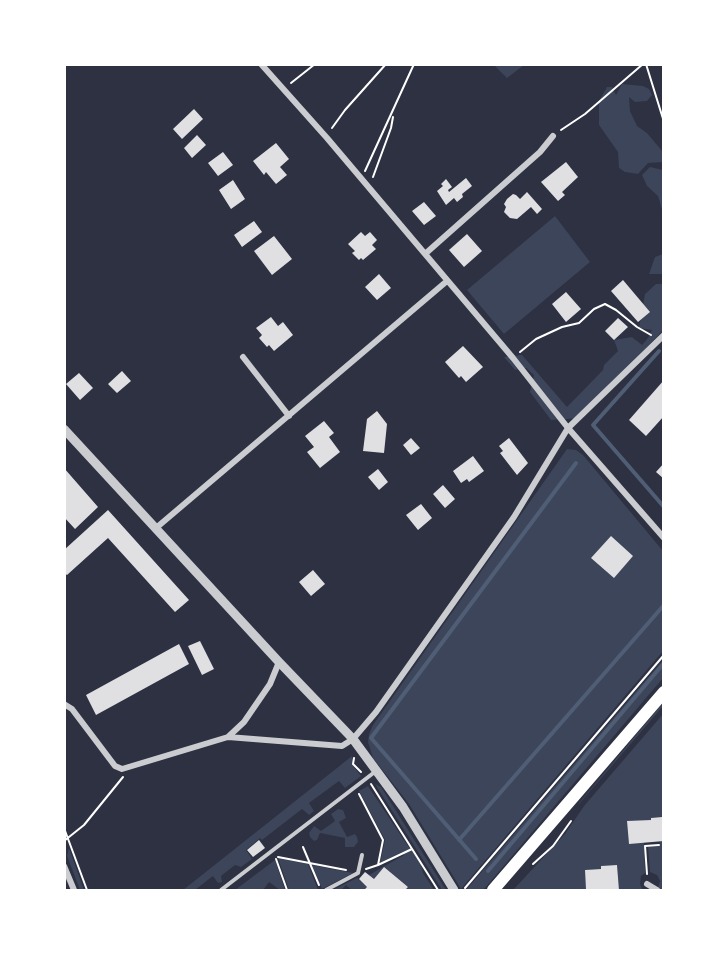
<!DOCTYPE html>
<html>
<head>
<meta charset="utf-8">
<style>
  body { margin:0 }
  #map { position:relative; width:728px; height:955px; overflow:hidden; background:#2d3142; font-family:"Playfair Display",serif }
  canvas { display:block }
  .frame { position:absolute; inset:0; border:66px solid #fff; pointer-events:none }
</style>
</head>
<body>
<div id="map">
<canvas width="728" height="955"></canvas>
<div class="frame"></div>
</div>
<script>
const ctx = document.querySelector('canvas').getContext('2d');
ctx.lineJoin = 'round';
function fill(path, color) { ctx.fillStyle = color; ctx.fill(path, 'evenodd'); }
const toPath = rows => new Path2D(rows.map(r => 'M' + r).join(''));
function strokePath(path, color, width, dash) { ctx.strokeStyle = color; ctx.lineWidth = width; ctx.lineCap = dash ? 'butt' : 'round'; ctx.setLineDash(dash || []); ctx.stroke(path); }
fill(toPath([
  [494,65,524,65,507,78],
  [622,84,643,86,649,89,652,95,647,101,635,102,629,97,630,111,637,126,647,133,663,152,663,162,648,163,638,174,625,172,619,168,618,152,599,125,599,101,607,87,612,87,616,95],
  [650,167,663,170,663,213,658,196,647,186,642,175],
  [555,216,590,262,504,334,467,290],
  [663,254,663,274,649,274,655,257],
  [656,284,663,284,663,330,581,418,551,420,530,392,534,375,526,368,515,370,504,357,522,355,567,407,603,370,604,365,618,351,614,340,632,337,642,345,648,338,652,330,639,328,645,294],
  [567,449,576,450,583,455,663,551,663,651,461,889,409,804,373,758,368,742,369,734,373,725],
  [663,660,663,678,485,888,481,890,466,890],
  [663,703,663,706,579,804,579,803],
  [663,714,663,836,662,817,651,818,651,820,627,822,629,843,644,842,645,873,641,876,640,884,642,889,641,890,619,890,617,865,601,866,601,869,585,870,586,890,513,890,565,834,584,806],
  [352,756,353,766,361,776,345,788,339,781,309,803,314,811,309,815,302,809,262,840,260,838,246,850,252,859,241,867,235,865,221,876,222,882,218,883,213,876,195,890,183,890],
  [375,784,381,787,446,890,442,890],
  [368,786,408,846,420,859,423,873,434,890,405,890,408,887,384,867,374,879,369,875,404,855,402,852,380,863,385,840,359,791],
  [338,809,343,810,346,818,339,822,347,837,355,834,357,837,358,842,354,847,345,847,345,838,320,833,317,840,314,841,310,837,309,833,314,826,321,831,335,821,331,814],
  [660,841,663,841,663,890,658,888,660,881,657,875,650,872,648,847,660,846],
  [69,848,84,890,80,890,67,856],
  [278,858,308,864,318,890,289,890],
  [275,860,285,890,280,890,269,882,263,890,235,890],
  [312,865,353,873,322,889],
  [357,878,367,887,364,890,352,890,346,885,341,890,333,890]
]), '#3c4559');
strokePath(toPath([
  [659,351,593,425,664,507],
  [459,840,664,605],
  [476,859,371,738,576,463],
  [488,871,664,663]
]), '#4f5d75', 4);
fill(toPath([
  [194,109,203,119,182,139,173,129],
  [197,135,206,145,192,158,184,148],
  [276,143,289,159,280,167,287,175,276,184,266,172,264,175,253,161],
  [223,152,233,165,218,176,208,163],
  [566,162,578,177,562,192,565,195,558,201,541,182],
  [466,178,472,186,462,194,463,197,457,202,454,198,446,205,437,191,443,186,441,184,446,179,452,187,448,190,449,192],
  [233,180,245,199,231,209,219,190],
  [527,192,542,209,537,214,531,207,517,219,510,218,504,212,506,207,504,204,507,199,513,194,516,195,520,199],
  [424,202,436,216,424,225,412,211],
  [254,221,262,232,242,247,234,235],
  [361,232,365,236,370,232,377,240,372,245,376,249,363,260,361,258,359,260,352,253,355,251,348,244],
  [467,234,482,251,464,267,449,250],
  [274,236,292,259,272,275,254,251],
  [379,274,391,288,377,300,365,287],
  [623,280,650,312,638,322,611,291],
  [566,292,581,309,566,322,552,304],
  [271,317,278,326,283,322,293,335,274,351,269,345,267,347,259,338,262,335,256,328],
  [618,318,628,327,614,340,605,331],
  [463,346,483,367,466,382,461,376,459,378,445,362],
  [122,371,131,381,117,393,108,384],
  [79,373,93,388,80,400,66,384],
  [664,380,664,416,646,436,629,420],
  [377,411,387,424,384,453,363,451,367,419],
  [324,421,334,433,329,437,340,452,320,468,307,452,314,447,305,436],
  [411,438,420,448,411,455,403,445],
  [509,438,528,463,517,475,500,453,503,451,499,446],
  [473,456,484,471,469,482,467,479,461,483,453,471],
  [664,463,664,479,656,472],
  [64,468,98,507,75,529,64,517],
  [378,469,388,482,379,490,368,477],
  [443,485,455,499,445,508,433,494],
  [421,504,432,518,418,530,406,515],
  [108,510,189,600,175,612,108,538,67,575,64,573,64,550],
  [611,536,633,556,614,578,591,558],
  [313,570,325,584,311,596,299,582],
  [200,641,214,669,202,675,188,646],
  [179,644,189,664,96,715,86,695],
  [662,817,664,841,629,844,627,821,651,820,651,818],
  [259,840,265,848,253,857,247,850],
  [617,865,619,890,586,890,585,870,601,869,601,866],
  [384,867,408,887,405,890,364,890,367,887,359,879,365,872,374,879]
]), '#e0e0e3');
strokePath(toPath([
  [646,64,664,122],
  [291,83,315,64],
  [332,128,345,110,386,64],
  [561,130,585,114,643,64],
  [365,171,414,64],
  [373,177,391,128,393,117],
  [520,352,536,339,562,327,579,323,594,309,605,304,616,310,637,327,651,335],
  [354,758,353,764,361,772],
  [371,784,438,890],
  [359,794,383,840,378,865,366,869],
  [64,828,87,890],
  [64,841,84,825,123,777],
  [303,847,319,885],
  [278,857,346,870],
  [276,859,287,890],
  [533,864,553,846,571,821],
  [378,865,412,849],
  [647,874,645,846,659,845],
  [465,888,664,655]
]), '#fff', 2);
strokePath(toPath([
  [221,890,376,771],
  [326,890,358,873,362,855]
]), '#caccd0', 4);
strokePath(toPath([
  [261,64,327,138,513,358,568,428,664,538],
  [425,254,540,152,553,136],
  [243,357,289,416],
  [156,528,447,281],
  [64,704,72,709,115,766,122,769,228,737,244,722,270,684,279,662],
  [228,737,342,746,353,739,376,712,514,517,568,428,664,335],
  [64,866,74,890],
  [647,884,657,890]
]), '#caccd0', 6);
strokePath(toPath([
  [64,429,279,662,353,739,403,807,454,890]
]), '#caccd0', 9);
strokePath(toPath([
  [493,890,664,692]
]), '#fff', 12);
</script>
</body>
</html>
